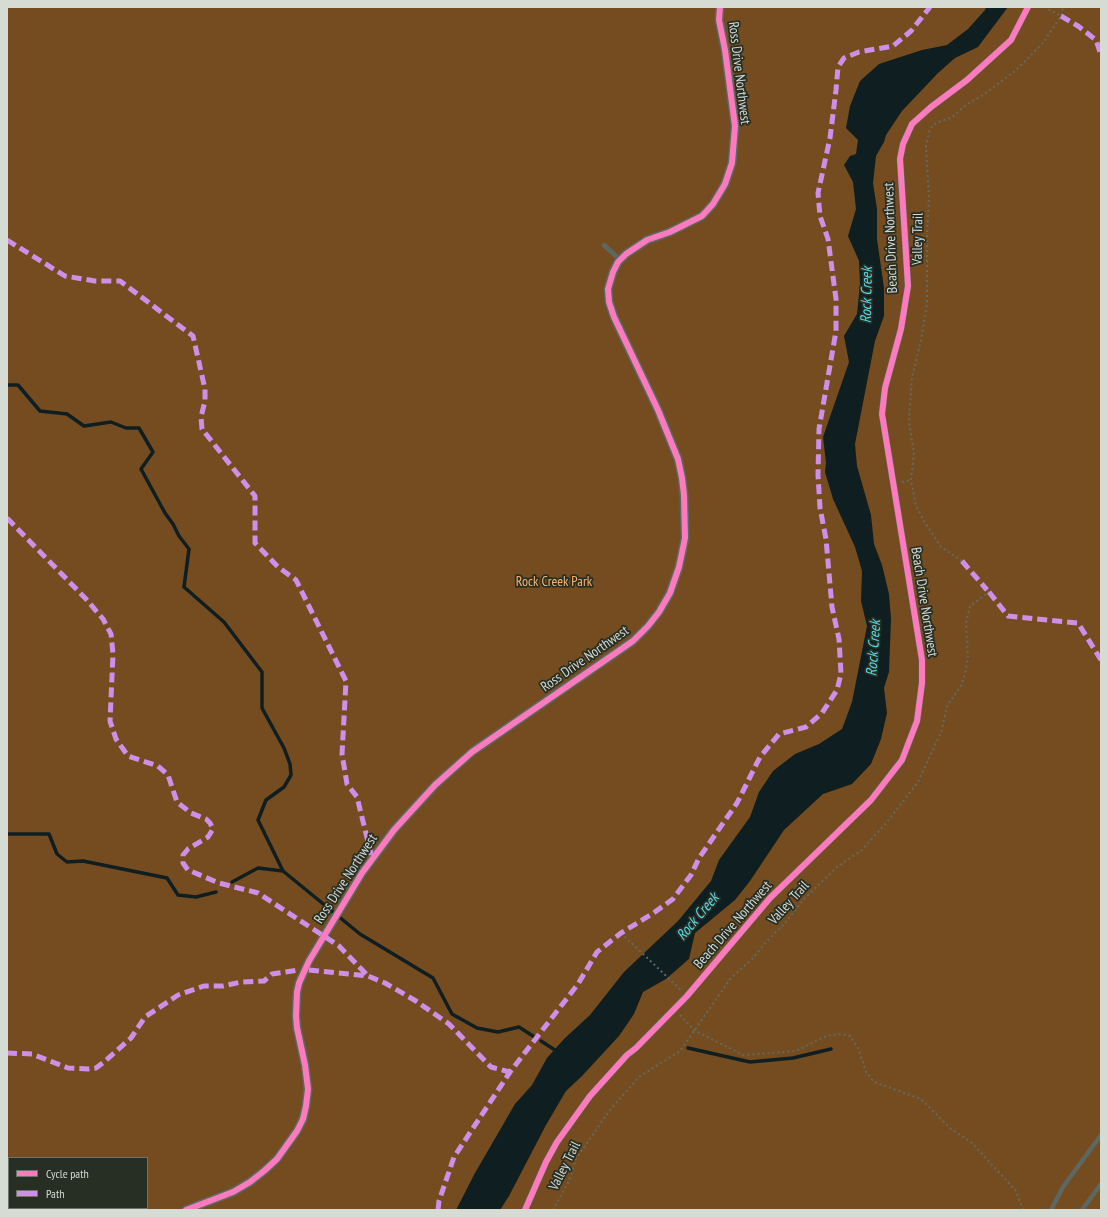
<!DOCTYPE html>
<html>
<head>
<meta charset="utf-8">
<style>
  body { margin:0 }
  #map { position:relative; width:1108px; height:1217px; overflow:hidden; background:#323530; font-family:"PT Sans Narrow",sans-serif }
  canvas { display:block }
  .frame { position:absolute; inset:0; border:8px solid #d6dbd4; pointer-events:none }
  .legend { position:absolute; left:8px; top:1157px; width:140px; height:52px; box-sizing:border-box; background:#272e23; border:1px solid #6d736a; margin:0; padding:5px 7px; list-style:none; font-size:12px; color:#d6dbd4 }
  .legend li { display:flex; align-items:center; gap:8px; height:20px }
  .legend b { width:20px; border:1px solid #6d736a }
</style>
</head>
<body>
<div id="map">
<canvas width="1108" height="1217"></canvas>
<div class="frame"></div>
<ul class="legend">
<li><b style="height:5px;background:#fd7abc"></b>Cycle path</li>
<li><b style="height:5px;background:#ce8fe9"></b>Path</li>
</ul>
</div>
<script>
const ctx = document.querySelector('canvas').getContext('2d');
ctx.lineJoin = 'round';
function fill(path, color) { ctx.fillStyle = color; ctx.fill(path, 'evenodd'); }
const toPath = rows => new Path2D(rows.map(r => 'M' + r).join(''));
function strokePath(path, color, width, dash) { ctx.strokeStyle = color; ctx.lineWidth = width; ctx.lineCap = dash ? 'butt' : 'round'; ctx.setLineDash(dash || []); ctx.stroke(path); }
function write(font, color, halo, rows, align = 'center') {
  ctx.font = font + ' "PT Sans Narrow",sans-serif'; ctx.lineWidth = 3.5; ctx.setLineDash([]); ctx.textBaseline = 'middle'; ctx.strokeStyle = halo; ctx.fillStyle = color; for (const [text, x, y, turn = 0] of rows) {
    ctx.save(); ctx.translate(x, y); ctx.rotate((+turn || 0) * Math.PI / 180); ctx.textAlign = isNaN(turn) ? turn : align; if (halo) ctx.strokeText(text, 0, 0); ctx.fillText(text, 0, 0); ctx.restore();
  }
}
fill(toPath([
  [7,7,1101,7,1101,1210,7,1210],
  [9,1158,147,1158,147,1208,9,1208]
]), '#754c1f');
fill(toPath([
  [986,7,1008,7,978,47,955,58,938,73,902,111,886,135,884,142,876,156,873,183,877,209,877,239,884,288,884,316,875,341,855,444,857,466,871,515,874,544,882,565,889,594,891,619,889,672,884,688,887,713,881,739,871,764,852,784,823,794,784,830,750,881,735,900,695,933,689,959,666,979,643,992,634,1014,619,1036,582,1076,566,1091,546,1125,509,1196,500,1210,456,1210,475,1173,515,1104,532,1085,547,1058,564,1039,590,1015,624,972,678,921,711,881,719,860,750,817,759,792,773,771,795,754,819,744,842,729,852,702,867,626,861,601,862,571,855,547,833,499,825,472,826,463,823,437,849,362,844,336,857,314,860,284,859,261,848,236,856,209,853,182,844,165,850,156,856,154,858,140,846,128,850,106,860,81,879,64,922,50,947,45,968,29,985,10]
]), '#0f1e20');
strokePath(toPath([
  [7,385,18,385,40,411,67,414,84,426,111,422,126,428,139,428,153,452,141,469,165,513,173,524,179,536,189,549,184,587,224,622,262,672,262,708,284,748,290,764,291,775,284,787,266,800,258,820,283,871,360,934,433,978,452,1014,477,1028,498,1032,519,1027,533,1036],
  [7,834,49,834,57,854,67,862,83,861,167,878,178,895,196,897,216,892],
  [232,882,258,868,283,871],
  [541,1041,558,1052],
  [688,1048,750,1062,793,1058,831,1049]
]), '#0f1e20', 3.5);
strokePath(toPath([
  [1044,7,1061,16],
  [902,482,911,480],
  [962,561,941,547,924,521,916,506,911,480,914,453,909,421,912,377,921,341,927,303,927,235,929,198,926,146,930,129,936,123,952,117,967,104,983,95,1015,71,1043,43,1061,16,1063,7],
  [621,933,681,990],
  [680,1015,694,1030,743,1055,796,1051,826,1036,839,1034,850,1036,858,1048,866,1072,874,1082,921,1099,950,1128,972,1143,1016,1191,1023,1210],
  [553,1210,569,1181,576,1159,610,1110,639,1077,680,1051,731,978,753,958,766,942,786,922,803,900,837,867,862,850,887,822,918,782,942,730,947,706,961,686,965,674,968,657,966,623,970,606,989,592,987,590]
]), '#616a65', 2, [2, 3]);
strokePath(toPath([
  [604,245,620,260],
  [1051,1210,1063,1187,1101,1135],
  [1082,1210,1101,1184]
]), '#5c6863', 4.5);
strokePath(toPath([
  [525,1210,546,1162,557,1142,590,1096,627,1055,636,1048,687,996,770,898,871,800,902,760,917,721,922,683,922,660,882,414,885,388,901,329,908,286,900,159,903,144,912,124,931,107,967,80,1011,40,1028,7]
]), '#5c6863', 7);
strokePath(toPath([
  [186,1210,233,1192,250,1182,264,1171,277,1159,297,1131,303,1119,306,1106,308,1089,305,1065,297,1028,296,1016,297,992,299,983,309,961,362,873,394,830,435,785,472,752,633,641,648,626,659,612,670,593,679,567,685,538,684,495,682,478,678,459,658,410,614,317,609,302,608,289,613,272,618,262,626,254,647,240,670,232,702,216,713,204,725,184,732,163,735,126,725,50,719,20,720,7]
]), '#5c6863', 9);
strokePath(toPath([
  [1061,16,1078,26,1096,40,1101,55],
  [7,240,65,276,95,281,120,281,193,336,205,389,205,401,201,417,202,429,255,496,255,543,278,567,296,580,346,681,342,754,347,784,357,797,372,858],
  [7,518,86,599,103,619,111,634,113,654,110,721,116,739,128,756,158,766,168,775,177,802,191,813,206,819,210,823,213,829,208,837,188,849,183,855,183,863,188,870,219,883,258,893,339,946,368,976],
  [962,561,987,590],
  [989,592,1008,616,1078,623,1101,660],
  [309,970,368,976,385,983,416,1001,449,1024,491,1067,510,1072],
  [7,1053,32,1054,68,1068,88,1069,96,1068,104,1062,131,1038,145,1017,178,995,204,986,223,986,241,982,264,981,272,974,298,970],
  [438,1210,439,1201,454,1157,510,1072,578,984,597,952,621,933,652,914,673,899,691,875,699,858,737,803,760,757,779,734,806,727,822,713,837,690,841,674,839,639,832,607,826,539,820,508,818,475,819,429,836,331,836,299,828,239,820,216,818,193,830,138,836,90,838,67,844,58,859,52,893,46,911,31,930,7]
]), '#ce8fe9', 5, [10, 5]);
strokePath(toPath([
  [186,1210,233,1192,250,1182,264,1171,277,1159,297,1131,303,1119,306,1106,308,1089,305,1065,297,1028,296,1016,297,992,299,983,309,961,362,873,394,830,435,785,472,752,633,641,648,626,659,612,670,593,679,567,685,538,684,495,682,478,678,459,658,410,614,317,609,302,608,289,613,272,618,262,626,254,647,240,670,232,702,216,713,204,725,184,732,163,735,126,725,50,719,20,720,7],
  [525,1210,546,1162,557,1142,590,1096,627,1055,636,1048,687,996,770,898,871,800,902,760,917,721,922,683,922,660,882,414,885,388,901,329,908,286,900,159,903,144,912,124,931,107,967,80,1011,40,1028,7]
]), '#fd7abc', 6);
write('14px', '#d6dbd4', '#272e23', [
  ["Ross Drive Northwest",739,73,83],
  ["Beach Drive Northwest",891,238,-92],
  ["Valley Trail",918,239,-89],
  ["Beach Drive Northwest",924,602,81],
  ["Ross Drive Northwest",585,659,-35],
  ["Ross Drive Northwest",346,879,-57],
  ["Valley Trail",789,903,-48],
  ["Beach Drive Northwest",733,925,-49],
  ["Valley Trail",565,1166,-63]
]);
write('14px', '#fbb671', '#272e23', [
  ["Rock Creek Park",554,582]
]);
write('italic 15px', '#57ddec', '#272e23', [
  ["Rock Creek",867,295,-89],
  ["Rock Creek",874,648,-86],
  ["Rock Creek",698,917,-50]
]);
</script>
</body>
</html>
